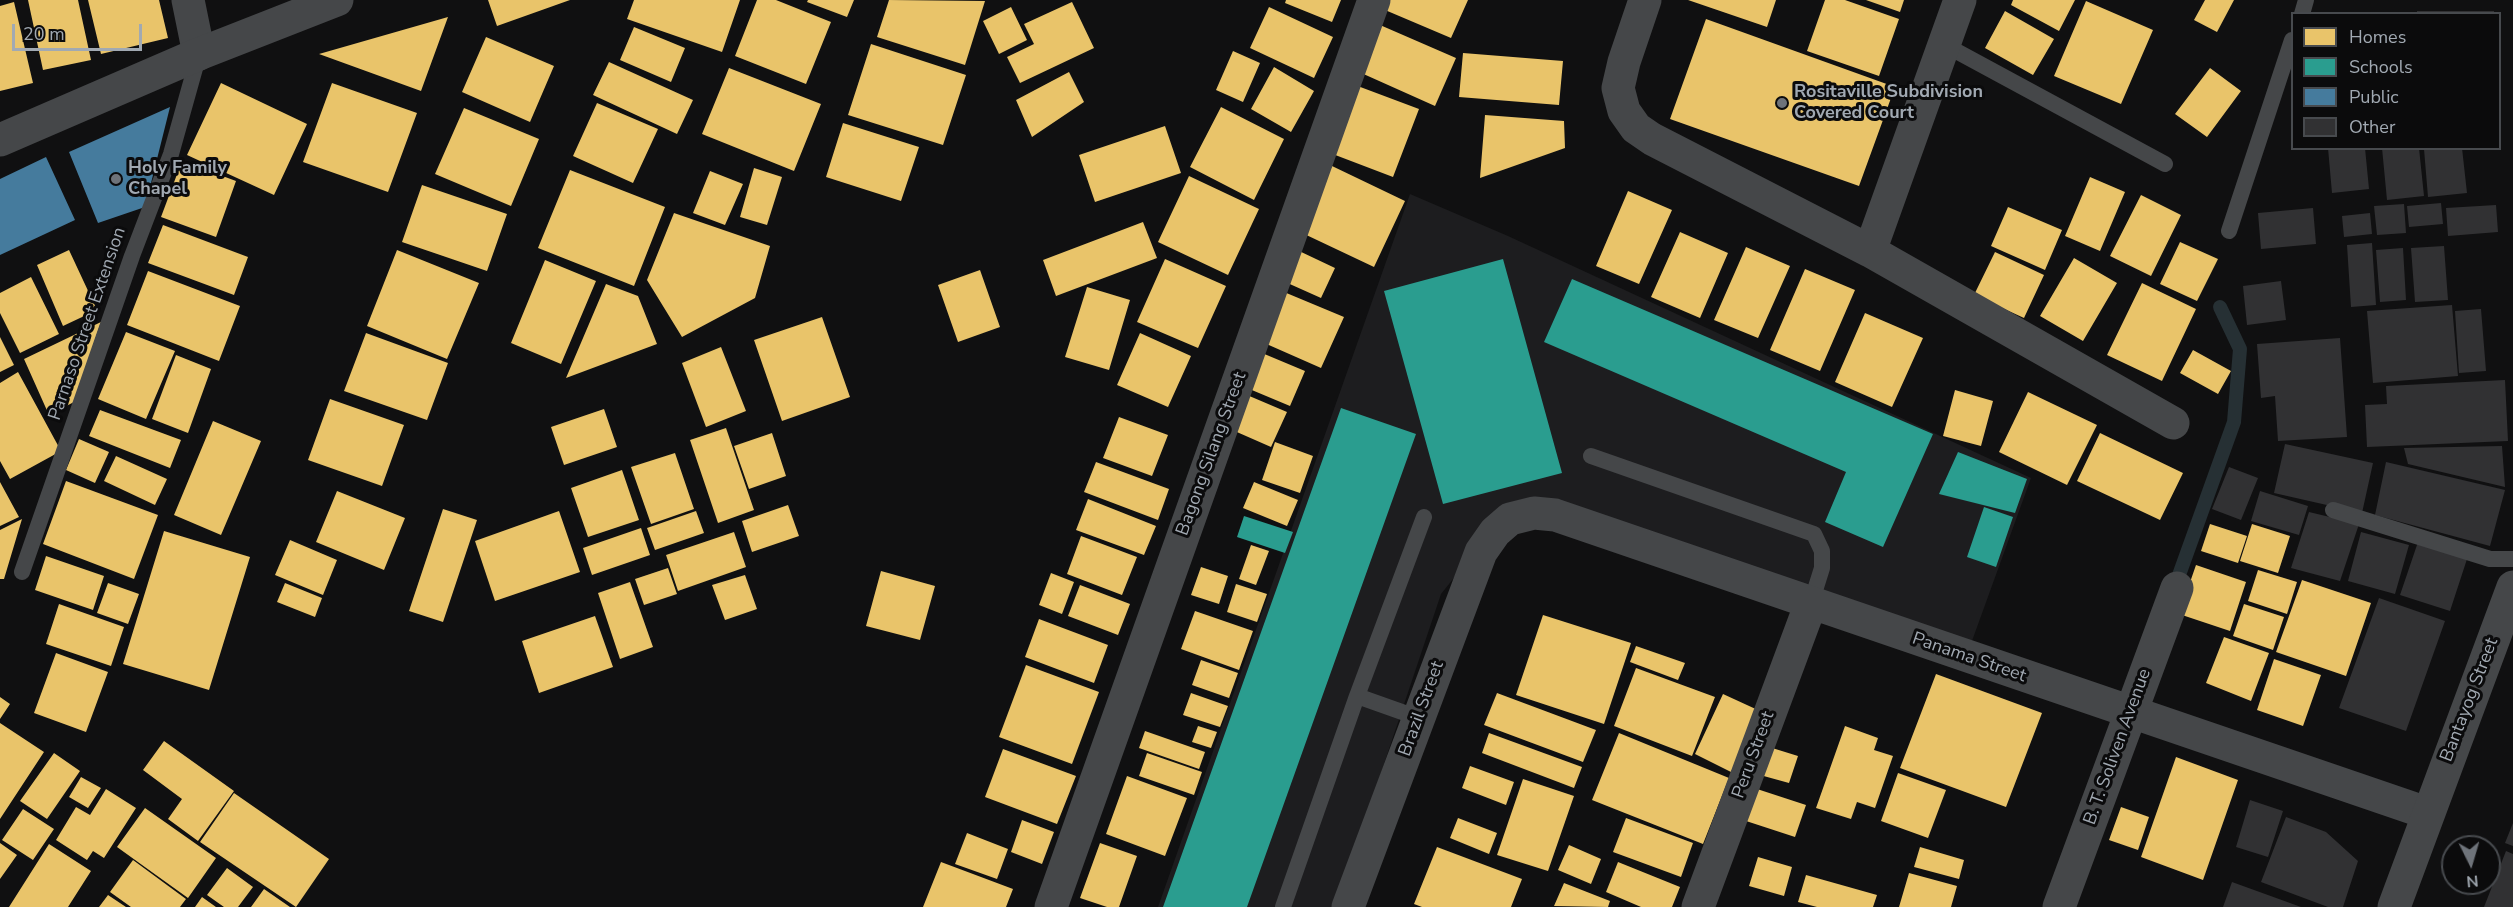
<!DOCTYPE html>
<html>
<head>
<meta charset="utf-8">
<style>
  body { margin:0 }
  #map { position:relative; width:2513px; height:907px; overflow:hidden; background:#101011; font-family:"Nunito Sans",sans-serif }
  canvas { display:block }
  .legend { position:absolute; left:2291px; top:12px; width:210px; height:138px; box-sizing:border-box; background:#0b0b0c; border:2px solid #474a4e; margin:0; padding:8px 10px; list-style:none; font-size:18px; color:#a1a9b2 }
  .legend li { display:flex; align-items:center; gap:12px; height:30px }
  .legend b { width:30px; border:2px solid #474a4e }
  .north { position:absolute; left:2441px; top:835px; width:60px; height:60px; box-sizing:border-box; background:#0b0b0c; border:2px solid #474a4e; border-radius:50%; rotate:175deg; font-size:16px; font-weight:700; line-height:24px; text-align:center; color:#a1a9b2 }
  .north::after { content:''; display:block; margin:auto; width:21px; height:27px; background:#6e737a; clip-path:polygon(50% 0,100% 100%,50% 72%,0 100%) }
  .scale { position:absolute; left:12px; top:24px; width:130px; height:27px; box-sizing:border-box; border:3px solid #a1a9b2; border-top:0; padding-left:8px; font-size:18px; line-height:21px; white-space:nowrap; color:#a1a9b2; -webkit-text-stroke:4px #0b0b0c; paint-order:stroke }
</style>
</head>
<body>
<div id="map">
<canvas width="2513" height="907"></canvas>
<ul class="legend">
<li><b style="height:16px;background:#e9c46a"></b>Homes</li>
<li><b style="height:16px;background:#2a9d8f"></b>Schools</li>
<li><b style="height:16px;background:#457b9d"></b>Public</li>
<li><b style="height:16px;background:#313133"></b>Other</li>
</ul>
<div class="north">N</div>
<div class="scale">20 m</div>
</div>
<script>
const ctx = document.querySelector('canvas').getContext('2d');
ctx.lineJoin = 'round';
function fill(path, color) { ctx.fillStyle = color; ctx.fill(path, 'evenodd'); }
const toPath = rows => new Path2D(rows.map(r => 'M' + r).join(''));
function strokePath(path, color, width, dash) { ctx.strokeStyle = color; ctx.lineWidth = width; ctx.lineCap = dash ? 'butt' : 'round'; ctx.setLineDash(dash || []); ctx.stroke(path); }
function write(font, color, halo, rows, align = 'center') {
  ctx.font = font + ' "Nunito Sans",sans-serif'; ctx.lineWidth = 6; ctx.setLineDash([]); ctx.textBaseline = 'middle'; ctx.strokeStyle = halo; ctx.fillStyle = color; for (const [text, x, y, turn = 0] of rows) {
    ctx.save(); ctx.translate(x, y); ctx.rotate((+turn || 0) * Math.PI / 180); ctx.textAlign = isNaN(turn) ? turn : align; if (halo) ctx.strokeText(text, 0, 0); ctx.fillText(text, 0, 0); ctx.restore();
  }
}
fill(toPath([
  [1410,194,1508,236,2031,478,1964,663,1566,520,1489,534,1441,594,1336,907,1158,907]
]), '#1d1d1f');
fill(toPath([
  [28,0,78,0,91,60,43,70],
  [88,0,159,0,168,38,101,54],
  [488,0,570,0,497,26],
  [634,0,740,0,722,52,627,19],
  [757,0,776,0,831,22,806,84,735,56],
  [808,0,854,0,847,17,807,2],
  [889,0,985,1,965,65,877,37],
  [1286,0,1341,0,1332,22,1285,3],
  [1389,0,1468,0,1451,38,1385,10],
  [1688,0,1776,0,1767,27],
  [1825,0,1845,0,1899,19,1879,76,1807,51],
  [1866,0,1904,0,1900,12],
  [2013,0,2075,0,2059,31,2011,5],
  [2205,0,2234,0,2217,32,2194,20],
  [2086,1,2153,30,2121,104,2054,76],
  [14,2,33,83,0,91,0,6],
  [1072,2,1094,48,1020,83,1007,57,1034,44,1024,24],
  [1011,7,1027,40,999,54,983,21],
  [1269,7,1333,37,1314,78,1250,48],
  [2005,11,2054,39,2033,75,1985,48],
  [448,17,421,91,319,54],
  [1706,19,1895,87,1859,186,1670,119],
  [1380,25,1456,58,1435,106,1359,72],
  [634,27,685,48,671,82,620,60],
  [486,37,554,66,530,122,462,92],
  [871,44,966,75,943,145,848,115],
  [1233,51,1260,63,1243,102,1216,90],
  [1463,53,1563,61,1559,105,1459,97],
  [609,62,693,100,677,134,593,95],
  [1274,67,1314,91,1291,132,1251,109],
  [729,68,821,104,794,171,702,134],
  [2210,68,2241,91,2207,137,2175,114],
  [1069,72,1084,102,1032,137,1016,100],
  [221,83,307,124,274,195,187,155],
  [332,83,417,113,388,192,303,162],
  [1355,85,1419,109,1393,177,1330,153],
  [597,103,658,129,633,183,573,156],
  [1221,107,1284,139,1254,200,1190,167],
  [464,108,539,139,511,206,435,174],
  [1485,115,1564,121,1565,148,1480,178],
  [843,123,919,147,901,201,826,177],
  [1165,126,1181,173,1095,202,1079,155],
  [182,161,236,181,216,237,161,217],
  [1332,166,1405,201,1374,267,1300,232],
  [754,168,782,177,767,225,740,217],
  [570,170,665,207,634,286,538,248],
  [710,171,743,184,725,225,693,213],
  [1189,176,1259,209,1228,275,1158,242],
  [2090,177,2125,192,2100,251,2065,236],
  [422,185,507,214,487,271,402,242],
  [1628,191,1672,210,1639,284,1596,266],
  [2141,195,2181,215,2151,276,2110,256],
  [2008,207,2062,230,2045,270,1991,246],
  [674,213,770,246,755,298,682,337,647,280],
  [1143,222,1157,258,1056,296,1043,260],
  [163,225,248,257,234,295,148,263],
  [1680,232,1728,253,1700,318,1651,297],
  [2180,242,2218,259,2197,301,2160,284],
  [1746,247,1790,266,1758,338,1714,320],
  [69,250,97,310,63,326,37,265],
  [397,250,479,283,447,359,367,326],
  [1297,250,1335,268,1321,298,1283,281],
  [1995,252,2044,275,2024,318,1974,295],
  [2074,258,2117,283,2083,341,2040,316],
  [1165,259,1226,286,1198,348,1137,322],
  [545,260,596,281,561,364,511,343],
  [1805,269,1855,290,1820,371,1770,350],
  [980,270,1000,327,958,342,938,285],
  [148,271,240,306,219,361,127,325],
  [31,277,59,334,20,353,0,313,0,293],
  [2142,283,2196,309,2162,381,2107,355],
  [606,284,638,296,657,344,566,378],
  [1087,287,1130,300,1109,370,1065,357],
  [1284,292,1344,317,1321,368,1262,342],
  [1865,313,1923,338,1892,407,1835,382],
  [822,317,850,397,782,421,754,340],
  [101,322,74,402,49,415,24,359],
  [126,332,175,351,146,419,98,399],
  [366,333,448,363,427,420,344,391],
  [1140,333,1191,356,1168,407,1117,385],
  [0,337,14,365,0,372],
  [721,347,746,411,706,427,682,363],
  [2193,350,2231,371,2218,394,2180,373],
  [1262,353,1305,371,1290,406,1247,388],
  [176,355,211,369,188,433,152,419],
  [18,372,61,451,10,479,0,461,0,383],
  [1955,390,1993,401,1981,446,1943,436],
  [2028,392,2097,425,2067,485,1999,452],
  [1247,395,1287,412,1271,447,1230,429],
  [330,399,404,425,382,486,308,460],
  [604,409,617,447,564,465,551,427],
  [100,410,181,440,170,468,89,436],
  [1119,417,1168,435,1152,476,1103,458],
  [213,421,261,441,221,535,174,515],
  [726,428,754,510,718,523,690,440],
  [772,433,786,476,749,489,734,446],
  [2100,433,2183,473,2160,520,2077,481],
  [79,439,109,452,95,483,66,470],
  [1275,442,1313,456,1300,493,1262,480],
  [675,453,694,509,651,524,631,467],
  [116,456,167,479,155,505,104,481],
  [1096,462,1169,489,1158,520,1084,492],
  [622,470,639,520,588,537,571,488],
  [66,481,158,515,134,579,43,544],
  [0,482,19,517,0,526],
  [1254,482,1298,500,1287,526,1243,508],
  [337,491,405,518,384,570,316,542],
  [1088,499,1156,526,1144,555,1076,530],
  [788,505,799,536,752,552,742,521],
  [443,509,477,520,443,622,409,611],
  [559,511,580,572,495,601,475,541],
  [696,511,704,533,655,550,647,528],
  [22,519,4,579,0,579,0,530],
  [2210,524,2247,536,2238,563,2201,551],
  [2252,524,2290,536,2278,573,2240,561],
  [641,528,650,555,592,575,583,548],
  [164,531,250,557,209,690,123,664],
  [734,532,746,567,678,591,666,555],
  [1081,536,1137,557,1122,595,1067,574],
  [290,540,337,560,323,595,275,575],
  [1251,545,1269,551,1256,585,1239,579],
  [46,556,104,576,93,610,35,590],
  [2196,565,2246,582,2230,631,2179,614],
  [1201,567,1228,576,1219,604,1191,595],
  [668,568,677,594,644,605,635,579],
  [2258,570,2297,582,2287,614,2248,601],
  [881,571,935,586,920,640,866,626],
  [1051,573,1074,582,1062,614,1039,605],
  [745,575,757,609,725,620,712,585],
  [2302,580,2371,603,2346,676,2276,652],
  [630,582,653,647,620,659,598,593],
  [108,583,139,594,128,624,97,613],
  [285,583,322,598,315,617,277,602],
  [1236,584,1267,594,1257,622,1227,612],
  [1080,585,1130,604,1118,635,1068,616],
  [59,604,124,627,111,666,46,644],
  [2244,604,2284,617,2273,650,2233,636],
  [1195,611,1253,631,1239,670,1181,649],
  [1543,615,1631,643,1604,724,1516,695],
  [595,616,613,667,539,693,522,641],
  [1039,619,1108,645,1094,683,1025,657],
  [2224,637,2269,653,2251,701,2206,683],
  [1636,646,1685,663,1678,680,1630,662],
  [56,653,108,672,86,732,34,713],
  [2274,659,2321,675,2303,726,2257,710],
  [1201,660,1238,673,1229,698,1192,685],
  [1026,665,1099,692,1072,764,999,737],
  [1636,668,1715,697,1692,756,1614,726],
  [1936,674,2042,713,2006,807,1900,768],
  [1191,693,1228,706,1220,727,1183,715],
  [1497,693,1596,730,1583,762,1484,725],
  [1723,694,1760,711,1731,772,1695,754],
  [0,697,10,704,0,719],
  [0,723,44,752,0,819],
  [1198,726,1217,732,1211,748,1192,742],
  [1845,726,1878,738,1874,750,1893,756,1875,808,1857,802,1851,819,1816,808],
  [1145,731,1205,752,1199,769,1139,748],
  [1489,733,1582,767,1574,788,1482,753],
  [1619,733,1729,778,1703,844,1592,800],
  [164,741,234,791,198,841,168,819,182,799,143,770],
  [1769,747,1798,756,1789,783,1760,775],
  [1003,749,1076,776,1057,824,985,797],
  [54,753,80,771,47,819,20,801],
  [1147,753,1202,772,1194,795,1139,776],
  [2176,757,2238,780,2203,880,2141,857],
  [1470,766,1514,782,1506,805,1462,788],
  [1898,773,1946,790,1928,838,1881,821],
  [1127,776,1187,798,1165,856,1106,834],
  [81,777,101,788,88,808,69,797],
  [1523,779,1574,796,1548,871,1497,855],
  [1754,788,1806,805,1795,837,1743,820],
  [106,789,136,808,104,858,93,851,87,860,56,840,76,807,90,815],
  [234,793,329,859,296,907,200,842],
  [2121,807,2149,817,2138,850,2109,840],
  [145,808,216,858,188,898,117,847],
  [23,809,54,829,33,860,2,840],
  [1458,818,1497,833,1489,854,1450,838],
  [1626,818,1693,843,1681,877,1613,852],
  [1022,820,1054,832,1042,864,1011,852],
  [967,833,1008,849,997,879,955,864],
  [0,843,17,855,0,879],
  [1100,843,1137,856,1119,907,1107,907,1080,898],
  [49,844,91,871,68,907,9,907],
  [1569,845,1601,859,1591,884,1558,870],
  [1437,847,1522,879,1511,907,1422,907,1414,904],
  [1920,847,1964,860,1959,879,1914,867],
  [1758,857,1792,867,1784,896,1749,886],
  [133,860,186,899,180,907,131,907,110,892],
  [941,862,1013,889,1006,907,923,907],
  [1618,862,1680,887,1672,907,1641,907,1606,892],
  [227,868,253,887,238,907,224,907,207,895],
  [1909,873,1957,886,1951,907,1899,907],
  [1806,875,1877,895,1873,907,1817,907,1798,902],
  [1564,883,1610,901,1608,907,1554,906],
  [264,889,290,907,251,907],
  [108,895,126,907,99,907],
  [202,897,216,907,195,907]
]), '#e9c46a');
fill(toPath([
  [1503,259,1562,473,1443,504,1384,291],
  [1572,279,1933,434,1883,547,1825,522,1846,472,1544,342],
  [1341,408,1416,434,1247,907,1163,907],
  [1958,452,2027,479,2015,513,1939,494],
  [1984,507,2013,517,1996,567,1967,557],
  [1244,516,1293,532,1285,553,1237,537]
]), '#2a9d8f');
fill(toPath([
  [170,107,145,207,98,223,69,152],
  [46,157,75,220,0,255,0,179]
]), '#457b9d');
strokePath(toPath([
  [2174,589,2234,422,2240,349,2220,307]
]), '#263034', 14);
fill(toPath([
  [2417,11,2494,11,2494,14,2417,14],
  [2328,148,2365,148,2369,189,2332,193],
  [2382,148,2419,148,2424,196,2387,200],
  [2462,148,2467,193,2428,197,2424,149],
  [2441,203,2443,224,2409,227,2407,206],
  [2404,204,2406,233,2377,235,2374,206],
  [2496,205,2498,232,2448,236,2446,208],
  [2313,208,2316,244,2261,249,2258,213],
  [2370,213,2372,234,2344,237,2342,216],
  [2372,243,2376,305,2351,307,2347,245],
  [2444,246,2448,300,2415,302,2411,248],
  [2403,248,2406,300,2380,302,2376,250],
  [2281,281,2286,320,2247,325,2243,286],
  [2452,305,2458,376,2373,383,2367,311],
  [2481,309,2486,371,2459,373,2455,311],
  [2340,338,2347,437,2278,441,2275,396,2261,398,2257,344],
  [2505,380,2508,441,2367,447,2365,405,2387,404,2386,386],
  [2285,444,2373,463,2362,513,2274,493],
  [2502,446,2505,487,2408,464,2404,448],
  [2386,462,2505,490,2490,546,2375,515],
  [2229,467,2258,478,2241,520,2212,509],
  [2260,491,2308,506,2299,535,2251,521],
  [2309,512,2359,524,2340,581,2291,568],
  [2361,532,2409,545,2395,594,2348,581],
  [2419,539,2468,556,2450,611,2400,595],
  [2379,598,2445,621,2406,731,2339,708],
  [2250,800,2283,811,2268,857,2236,847],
  [2286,817,2326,832,2358,861,2343,907,2328,907,2261,882],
  [2513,823,2513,846,2505,843],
  [2506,851,2513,854,2513,907,2484,907],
  [2232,882,2301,907,2223,907]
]), '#313133');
strokePath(toPath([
  [2302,14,2306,0],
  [1945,45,2165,164],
  [2229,231,2292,40],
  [1591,456,1814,534,1822,551,1822,568,1811,603],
  [2333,510,2490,559,2513,559],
  [22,572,132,256,171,154,199,54],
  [1419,718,1357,696,1424,517],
  [1283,907,1357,696]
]), '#454749', 16);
strokePath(toPath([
  [188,0,199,54],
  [1645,0,1624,62,1618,88,1624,111,1636,128,1652,139,1870,251,2173,423],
  [1870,251,1960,0],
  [1051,907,1374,0],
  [1348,907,1481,552,1495,532,1510,519,1534,513,1555,515,2427,813],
  [1698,907,1811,603],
  [2059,907,2177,588]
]), '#454749', 33);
strokePath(toPath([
  [0,140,199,54,337,0],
  [2394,907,2513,587]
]), '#454749', 33);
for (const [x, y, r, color] of [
  [1782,103,6,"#6e737a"],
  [116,179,6,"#6e737a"]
]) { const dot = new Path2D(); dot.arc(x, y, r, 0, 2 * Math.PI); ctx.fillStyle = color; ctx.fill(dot); strokePath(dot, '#0b0b0c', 2); }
write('bold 18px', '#a1a9b2', '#0b0b0c', [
  ["Rositaville Subdivision",1794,93],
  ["Covered Court",1794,114],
  ["Holy Family",128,169],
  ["Chapel",128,190]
], 'left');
write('18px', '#a1a9b2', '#0b0b0c', [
  ["Parnaso Street Extension",88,324,-71],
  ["Bagong Silang Street",1212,454,-70],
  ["Panama Street",1969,658,19],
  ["Bantayog Street",2470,700,-69],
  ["Brazil Street",1422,709,-70],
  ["B. T. Soliven Avenue",2118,747,-70],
  ["Peru Street",1754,755,-70]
]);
</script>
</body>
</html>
